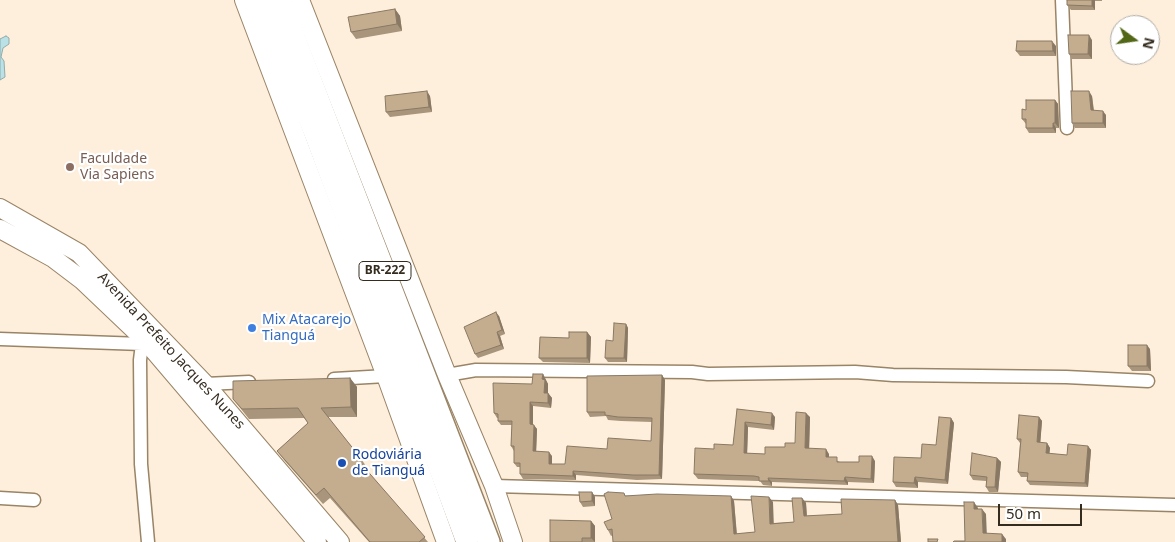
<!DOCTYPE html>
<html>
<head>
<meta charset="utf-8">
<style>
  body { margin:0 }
  #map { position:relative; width:1175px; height:542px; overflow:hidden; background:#feefdc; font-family:"Noto Sans",sans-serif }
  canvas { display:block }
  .north { position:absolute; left:1110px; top:15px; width:50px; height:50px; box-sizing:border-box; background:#fff; border:1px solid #aeaba6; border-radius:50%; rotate:104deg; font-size:14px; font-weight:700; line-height:20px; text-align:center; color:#352c20 }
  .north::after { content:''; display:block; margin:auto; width:18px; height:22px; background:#526816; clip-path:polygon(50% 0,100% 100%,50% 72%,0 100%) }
  .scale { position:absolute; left:998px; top:504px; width:84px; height:22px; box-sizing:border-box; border:2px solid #352c20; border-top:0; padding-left:6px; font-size:15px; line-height:18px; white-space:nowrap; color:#352c20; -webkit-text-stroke:4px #fff; paint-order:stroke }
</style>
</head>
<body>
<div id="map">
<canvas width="1175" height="542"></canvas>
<div class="north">N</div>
<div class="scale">50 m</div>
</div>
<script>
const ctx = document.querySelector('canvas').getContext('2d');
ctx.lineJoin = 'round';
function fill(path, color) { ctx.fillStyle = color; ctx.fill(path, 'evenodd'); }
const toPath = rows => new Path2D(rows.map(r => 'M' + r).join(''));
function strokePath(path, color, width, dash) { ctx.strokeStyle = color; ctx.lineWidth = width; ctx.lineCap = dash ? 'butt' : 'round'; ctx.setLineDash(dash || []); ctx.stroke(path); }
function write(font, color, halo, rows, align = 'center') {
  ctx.font = font + ' "Noto Sans",sans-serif'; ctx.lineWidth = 4.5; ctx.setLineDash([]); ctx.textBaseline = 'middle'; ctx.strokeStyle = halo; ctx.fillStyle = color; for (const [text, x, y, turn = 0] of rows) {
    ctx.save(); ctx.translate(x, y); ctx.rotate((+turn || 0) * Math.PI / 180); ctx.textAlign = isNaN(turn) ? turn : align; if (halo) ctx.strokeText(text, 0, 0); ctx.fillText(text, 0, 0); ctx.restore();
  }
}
const water = toPath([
  [6,36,9,38,9,44,3,48,1,57,4,61,5,77,0,80,0,39,6,36]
]);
fill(water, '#b9e1e6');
strokePath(water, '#91abab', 1);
const minor = toPath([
  [1062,0,1067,128],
  [0,339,142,344],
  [447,375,476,370,692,372,708,374,855,372,893,375,1066,377,1148,381],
  [334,379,386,376],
  [200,388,205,384,249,382],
  [494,486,1175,505],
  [0,498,34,500],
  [148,542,141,464,140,360,142,344,149,335]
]);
const secondary = toPath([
  [244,0,386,376,446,542],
  [300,0,447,375,494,486,513,542],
  [0,208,79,253,205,384,340,542],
  [0,229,53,258,82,280,144,339,317,542]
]);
const trunk = toPath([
  [261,0,316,136,467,542],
  [280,0,489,542]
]);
strokePath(minor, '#998466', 15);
strokePath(secondary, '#998466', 20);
strokePath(trunk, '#998466', 24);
strokePath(minor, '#fff', 12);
strokePath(secondary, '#fff', 18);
strokePath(trunk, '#fff', 21);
fill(toPath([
  [1067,0,1102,0,1102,1,1095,1,1095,10,1071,10,1067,5],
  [395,9,400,16,402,31,356,39,351,32],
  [1092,40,1092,59,1072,59,1069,54],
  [1056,46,1056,56,1020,56,1016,51],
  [430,96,432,112,390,117,386,112],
  [1092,96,1094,110,1106,115,1106,128,1075,128,1072,123],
  [1055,100,1058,104,1059,128,1056,128,1056,133,1029,133,1026,128,1026,124,1022,119,1026,110],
  [499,316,505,334,500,336,504,349,478,358,475,354],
  [626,324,628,328,627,362,608,362,605,358,613,341],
  [587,332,591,337,590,363,543,362,539,358,569,338],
  [1150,349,1151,371,1132,371,1128,366],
  [543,374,548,384,548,393,552,398,551,408,533,406,533,425,537,429,536,451,552,456,552,464,565,464,607,449,651,441,652,422,621,421,608,420,606,416,590,417,587,412,662,375,665,380,662,479,637,480,576,475,576,480,523,479,520,474,520,467,517,467,514,463,514,451,511,446,512,425,501,425,498,421,498,418,497,418,494,413,532,384],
  [350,378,357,387,357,417,328,417,359,456,366,466,364,467,428,542,369,542,330,498,323,504,284,460,277,451,308,423,304,418,249,419,233,399],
  [737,409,775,417,774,430,748,427,747,453,765,454,785,447,795,443,810,417,809,448,829,454,829,457,840,462,859,462,875,461,874,483,848,482,848,485,772,482,772,486,763,485,760,481,757,481,698,479,694,474,714,449,733,445],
  [1039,417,1042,421,1040,443,1047,443,1050,448,1049,454,1067,455,1088,446,1091,450,1088,487,1030,485,1027,481,1027,477,1021,477,1018,472,1020,443,1017,439],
  [951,418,954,423,948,484,918,482,918,488,896,487,893,482,936,445],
  [997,458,1001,462,998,492,989,492,986,487,986,481,973,480,970,475],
  [592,492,595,497,595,506,583,507,580,502],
  [627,496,731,496,734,501,737,534,755,532,773,502,773,523,794,522,802,498,806,503,807,516,842,514,895,500,898,505,901,542,613,535,611,536,608,530,612,519],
  [591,521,595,526,595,542,550,542]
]), '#a9957b');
fill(toPath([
  [1092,0,1095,0,1095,10,1092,6],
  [395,9,400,16,402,31,397,24],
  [1089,35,1092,40,1092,59,1088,54],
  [1052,41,1056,46,1056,56,1053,51],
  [427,91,430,96,432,112,429,107],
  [1089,91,1092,96,1094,115,1091,110],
  [1055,100,1058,104,1059,128,1055,123],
  [1103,111,1106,115,1106,128,1103,123],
  [1053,123,1056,128,1056,133,1053,128],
  [496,312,499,316,505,334,502,330],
  [626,324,628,328,627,362,624,358],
  [497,332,500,336,504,349,501,345],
  [587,332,591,337,590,363,587,358],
  [1147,345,1150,349,1151,371,1147,366],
  [543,374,548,384,548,398,544,393,542,379],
  [662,375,665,380,662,479,659,475],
  [350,378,357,387,357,417,351,407],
  [548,393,552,398,551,408,548,403],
  [530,402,533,406,533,429,530,424],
  [772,413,775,417,774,430,771,425],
  [806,413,810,417,809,453,805,448],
  [1039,417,1042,421,1040,447,1037,442],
  [951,418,954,423,948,484,945,480],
  [745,422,748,427,747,458,744,453],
  [534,425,537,429,536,456,533,451],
  [1047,443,1050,448,1049,458,1046,453],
  [1088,446,1091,450,1088,487,1085,483],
  [826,449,829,454,829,462,826,457],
  [549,452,552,456,552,468,549,464],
  [872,456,875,461,874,483,871,479],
  [997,458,1001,462,998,492,995,487],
  [573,471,576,475,576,480,573,476],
  [845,477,848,482,848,485,844,481],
  [915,477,918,482,918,488,914,483],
  [768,478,772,482,772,486,769,481],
  [592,492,595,497,595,506,592,501],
  [731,496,734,501,737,539,734,534],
  [769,497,773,502,774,529,770,524],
  [802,498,806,503,807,521,804,516],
  [895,500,898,505,901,542,898,542],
  [974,502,978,508,978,515,974,509],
  [982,509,986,514,987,538,983,533],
  [591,521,595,526,595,542,591,538],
  [1002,534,1006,539,1006,542,1002,542]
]), '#897964');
const building = toPath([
  [1067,0,1092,0,1092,6,1067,5,1067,0],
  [395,9,397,24,351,32,348,17,395,9],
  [1068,35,1089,35,1088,54,1069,54,1068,35],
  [1017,41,1052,41,1053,51,1016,51,1017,41],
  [427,91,429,107,386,112,385,96,427,91],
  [1071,91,1089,91,1091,110,1103,111,1103,123,1072,123,1071,91],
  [1026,100,1055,100,1055,123,1053,123,1053,128,1026,128,1026,119,1022,119,1022,109,1026,110,1026,100],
  [496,312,502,330,497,332,501,345,475,354,464,327,496,312],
  [614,323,626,324,624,358,605,358,606,340,613,341,614,323],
  [569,332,587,332,587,358,539,358,540,337,569,338,569,332],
  [1128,345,1147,345,1147,366,1128,366,1128,345],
  [533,374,543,374,542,379,545,380,544,393,548,393,548,403,530,402,530,424,534,425,533,451,549,452,549,464,565,464,567,446,607,449,608,438,651,441,652,418,618,417,605,415,605,412,587,412,587,376,662,375,659,475,633,475,573,471,573,476,520,474,520,463,514,463,514,446,511,446,512,421,498,421,498,414,494,413,493,383,532,384,533,374],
  [350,378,351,407,321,408,359,456,357,459,425,537,419,542,370,542,324,488,316,495,277,451,308,423,298,408,242,409,233,399,233,381,350,378],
  [737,409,772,413,771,425,745,422,744,453,765,454,765,447,785,447,785,443,795,443,796,412,806,413,805,448,826,449,826,457,837,457,837,462,859,462,859,456,872,456,871,479,845,477,844,481,768,478,769,481,759,481,759,477,754,476,694,474,695,448,714,449,714,444,733,445,737,409],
  [1019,415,1039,417,1037,442,1047,443,1046,453,1067,455,1068,444,1088,446,1085,483,1027,481,1028,473,1018,472,1021,439,1017,439,1019,415],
  [939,417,951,418,945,480,915,477,914,483,893,482,894,457,921,458,922,444,936,445,939,417],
  [972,453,997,458,995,487,986,487,987,477,970,475,972,453],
  [579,492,592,492,592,501,580,502,579,492],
  [608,492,624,493,625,496,657,494,731,496,734,534,755,532,751,496,769,497,770,524,794,522,792,498,802,498,804,516,842,514,841,499,895,500,898,542,613,542,612,529,608,530,604,522,612,519,604,494,608,492],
  [964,502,974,502,974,509,982,509,983,533,1002,534,1002,542,953,542,954,541,965,541,964,502],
  [550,520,591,521,591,538,582,538,582,542,550,542,550,520],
  [928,539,938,539,937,542,928,542,928,539]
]);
fill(building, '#c4ad8f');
strokePath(building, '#897964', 1);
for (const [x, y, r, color] of [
  [70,167,5,"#8d6e63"],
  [252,328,5,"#3f7fe0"],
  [342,463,5,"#1a4fb4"]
]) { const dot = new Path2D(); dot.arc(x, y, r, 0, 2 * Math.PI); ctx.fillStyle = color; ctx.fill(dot); strokePath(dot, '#fff', 2); }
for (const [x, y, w] of [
  [385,271,52]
]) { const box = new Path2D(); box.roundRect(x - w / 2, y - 9.5, w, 19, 4); ctx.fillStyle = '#fff'; ctx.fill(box); strokePath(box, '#352c20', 1); }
write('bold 12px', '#352c20', null, [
  ["BR-222",385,271]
]);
write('14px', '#785e54', '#fff', [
  ["Faculdade",80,159],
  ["Via Sapiens",80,175]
], 'left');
write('14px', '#366cbe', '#fff', [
  ["Mix Atacarejo",262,320],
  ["Tianguá",262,336]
], 'left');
write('14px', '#352c20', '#fff', [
  ["Avenida Prefeito Jacques Nunes",171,351,47]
]);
write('14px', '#164399', '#fff', [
  ["Rodoviária",352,455],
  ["de Tianguá",352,471]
], 'left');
</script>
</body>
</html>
